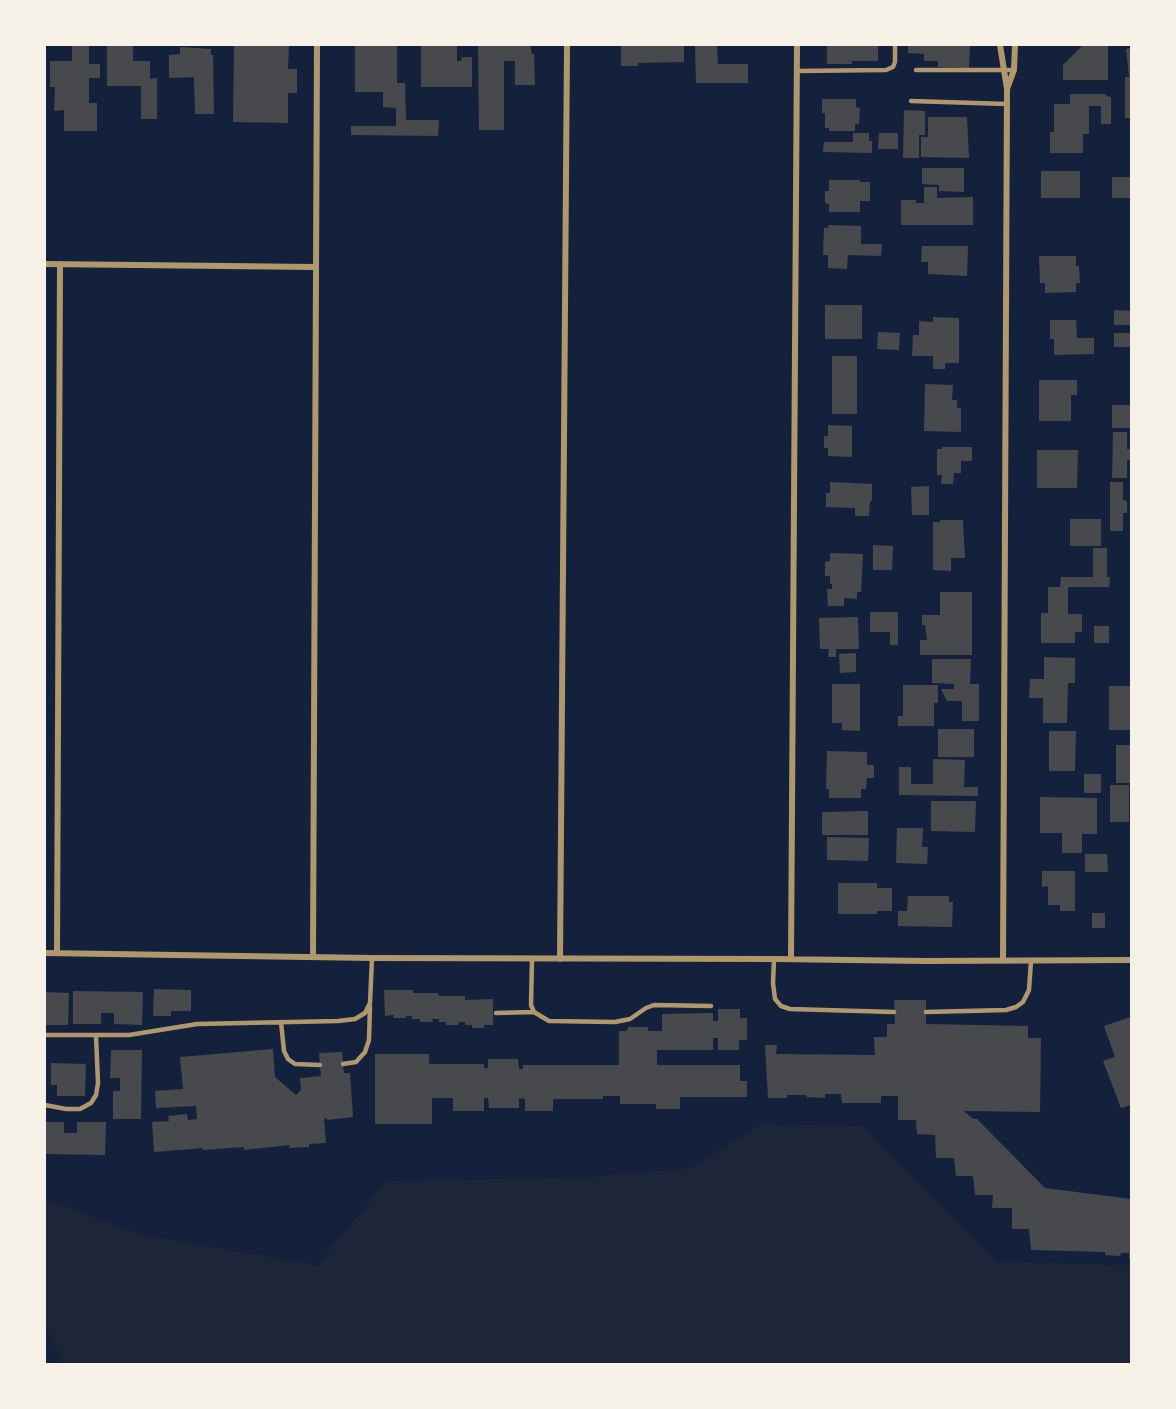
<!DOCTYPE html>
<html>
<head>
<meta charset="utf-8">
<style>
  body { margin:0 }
  #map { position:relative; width:1176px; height:1409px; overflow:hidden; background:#14213d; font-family:Roboto,sans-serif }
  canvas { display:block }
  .frame { position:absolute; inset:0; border:46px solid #f6f1e7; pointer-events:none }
</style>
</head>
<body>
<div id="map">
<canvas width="1176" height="1409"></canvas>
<div class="frame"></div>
</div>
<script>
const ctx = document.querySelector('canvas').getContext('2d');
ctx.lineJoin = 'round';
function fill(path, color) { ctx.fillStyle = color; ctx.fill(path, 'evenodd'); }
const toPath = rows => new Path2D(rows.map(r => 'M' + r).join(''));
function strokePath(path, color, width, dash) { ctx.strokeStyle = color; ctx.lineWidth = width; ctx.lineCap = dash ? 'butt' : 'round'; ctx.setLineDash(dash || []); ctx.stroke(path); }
fill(toPath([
  [762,1124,863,1126,997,1262,1131,1265,1131,1364,64,1364,45,1325,45,1199,141,1235,317,1265,387,1181,594,1177,691,1168]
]), '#1d2539');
fill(toPath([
  [72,45,89,45,89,64,100,64,100,78,89,78,89,103,97,103,97,131,64,131,64,110,54,111,55,87,50,87,50,61,72,61],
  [107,45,133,45,133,61,150,61,150,79,157,78,157,119,141,119,141,86,107,86],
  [234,45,289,45,288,69,297,69,297,93,288,93,288,123,233,122],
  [355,45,397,45,397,83,405,83,406,120,439,120,438,136,351,135,351,126,396,126,396,108,383,107,383,92,355,92],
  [421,45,457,45,457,61,461,61,462,57,472,57,472,87,421,87],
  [478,45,530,45,532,54,534,54,535,85,515,85,515,61,504,61,504,130,479,130],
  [621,45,684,45,684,62,638,63,638,66,621,66],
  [695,45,717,45,718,64,748,64,748,83,696,83],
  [827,45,878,45,878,61,852,61,852,64,827,64],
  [908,45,970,45,969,68,938,67,938,61,924,61,924,54,908,53],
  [1083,45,1108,45,1108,80,1063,80,1063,65],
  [180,47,211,49,211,55,213,55,214,114,195,114,194,77,169,78,169,55,180,54],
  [1131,48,1131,118,1125,118,1125,77,1129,77,1126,49],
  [1070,94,1106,94,1106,96,1111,97,1111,124,1101,124,1101,106,1089,106,1089,134,1083,134,1083,153,1050,153,1050,132,1054,132,1054,104,1070,104],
  [822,99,856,99,856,107,860,108,859,124,855,124,855,131,829,131,829,128,825,128,825,113,822,113],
  [904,110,925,111,925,135,919,135,919,158,903,158],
  [928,117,967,117,969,158,921,157,921,137,928,137],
  [853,133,869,133,869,141,872,141,872,153,823,152,824,142,853,142],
  [879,133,898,133,898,149,878,149],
  [922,168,964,168,964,192,939,191,939,185,922,184],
  [1041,171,1080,171,1080,198,1041,198],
  [1112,177,1131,177,1131,198,1112,198],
  [829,180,860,180,860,182,870,182,870,201,860,201,860,212,829,212,829,204,825,203,825,191,829,191],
  [924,187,937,187,937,198,973,197,973,225,901,225,901,200,916,200,916,203,924,203],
  [829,225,861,226,861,244,882,244,881,256,848,255,847,269,828,268,828,255,823,255,824,228,828,228],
  [922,246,968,246,967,276,928,274,928,262,921,262],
  [1039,256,1076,256,1076,266,1079,266,1080,283,1076,283,1076,292,1045,293,1045,283,1040,283],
  [825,305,862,305,862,339,825,339],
  [1114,310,1131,311,1131,325,1114,325],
  [933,317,959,318,959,363,945,363,945,369,933,369,933,356,912,356,913,335,919,335,919,321,933,322],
  [1050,320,1076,320,1077,338,1094,338,1094,354,1054,355,1054,339,1050,339],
  [878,332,900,333,899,350,877,349],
  [1114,333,1131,333,1131,347,1114,347],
  [832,356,857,356,857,414,832,414],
  [1039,380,1077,380,1077,395,1071,395,1071,421,1039,421],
  [925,384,953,385,952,400,957,400,957,408,961,408,961,432,924,431],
  [1112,405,1131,405,1131,428,1112,428],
  [828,425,852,426,852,457,828,456,828,448,824,448,824,436,828,436],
  [1113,432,1127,432,1127,449,1131,449,1131,460,1127,460,1127,478,1112,478],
  [942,447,972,447,972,461,961,461,961,473,954,473,953,484,941,484,942,475,937,475,937,449,942,449],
  [1037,450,1078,450,1077,488,1037,488],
  [830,482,872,484,872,501,870,501,869,516,855,516,855,508,826,507,826,493,830,493],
  [1110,482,1123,482,1123,500,1127,501,1127,513,1123,513,1123,531,1110,531],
  [929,486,929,515,912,515,911,487],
  [1070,519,1101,519,1101,546,1070,546],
  [940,520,963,520,965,558,951,558,951,571,933,570,933,522,940,522],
  [873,545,893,546,892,570,873,570],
  [1093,548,1107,548,1107,577,1110,577,1109,587,1068,587,1068,614,1082,614,1082,632,1075,632,1075,643,1041,643,1041,613,1048,613,1048,587,1060,587,1061,577,1093,577],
  [830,553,863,554,861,592,857,592,857,599,844,598,844,606,828,606,827,589,832,589,832,584,830,584,830,576,825,576,825,562,830,561],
  [940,592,972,592,972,655,920,655,920,640,927,640,925,625,922,625,922,615,940,615],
  [870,612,898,612,898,645,890,645,890,632,870,632],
  [858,617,859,649,836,649,836,657,828,657,829,649,820,649,819,618],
  [1094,626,1109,626,1109,643,1094,643],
  [856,653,856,672,840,673,839,654],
  [1044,657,1075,658,1075,683,1068,683,1067,723,1043,723,1043,698,1029,698,1030,679,1044,679],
  [932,659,971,659,970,684,979,684,979,721,962,721,962,701,947,701,941,689,954,689,954,684,932,683],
  [832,684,860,684,860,731,842,730,842,723,832,723],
  [903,685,938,685,938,703,934,703,934,726,898,726,898,716,903,716],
  [1109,686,1131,686,1131,730,1109,730],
  [938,729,974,729,974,757,938,757],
  [1049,731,1076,731,1075,771,1049,771],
  [1116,745,1131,745,1131,783,1116,783],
  [827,751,867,752,867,765,874,765,874,778,867,778,866,789,861,789,861,798,829,798,829,789,826,789],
  [933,759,965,760,964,787,978,787,978,796,899,795,899,767,911,767,911,784,933,784],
  [1084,774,1101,774,1101,793,1084,793],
  [1110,785,1129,785,1129,822,1110,822],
  [1040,797,1097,798,1097,834,1082,834,1082,853,1062,853,1062,833,1040,833],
  [931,801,976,801,975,832,931,831],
  [868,811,868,835,822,835,822,812],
  [897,828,923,828,922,847,928,847,927,864,896,863],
  [827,837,869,838,868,861,827,860],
  [1085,854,1107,854,1108,872,1085,872],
  [1042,871,1075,871,1075,911,1060,911,1060,905,1048,905,1048,886,1042,887],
  [838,883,877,883,877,888,892,888,892,911,877,911,877,914,838,914],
  [908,896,949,896,949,902,953,902,952,927,898,926,898,911,907,911],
  [1092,913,1105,913,1105,928,1092,928],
  [154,989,191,990,191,1011,171,1011,171,1016,153,1016],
  [384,990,413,990,413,993,438,993,439,996,465,996,465,1000,493,999,493,1025,484,1025,484,1028,472,1028,472,1025,465,1025,465,1022,459,1022,458,1025,446,1025,446,1022,439,1022,439,1019,432,1019,433,1022,420,1022,420,1019,412,1019,412,1016,406,1016,406,1018,393,1018,394,1015,385,1016],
  [73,991,143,992,142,1025,114,1024,114,1013,101,1013,101,1024,73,1024],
  [45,992,69,993,68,1025,45,1025],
  [894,1000,926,1000,926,1024,1028,1026,1028,1038,1041,1038,1040,1112,964,1111,973,1119,977,1119,1045,1188,1131,1199,1131,1259,1129,1259,1129,1253,1121,1253,1120,1256,1105,1255,1105,1252,1031,1250,1029,1229,1012,1229,1012,1208,992,1208,993,1195,975,1195,973,1176,956,1176,954,1158,936,1158,935,1135,917,1134,916,1120,898,1120,898,1096,881,1096,881,1103,842,1103,841,1094,825,1094,825,1098,807,1097,806,1095,787,1095,787,1098,768,1098,765,1045,777,1045,776,1054,875,1055,874,1037,887,1037,887,1024,895,1024],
  [718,1009,740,1009,740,1018,747,1018,747,1040,739,1040,739,1050,718,1050,718,1038,713,1038,713,1050,657,1050,657,1065,740,1065,740,1081,747,1081,747,1097,680,1097,680,1109,656,1109,656,1104,620,1104,620,1096,603,1096,603,1099,553,1099,553,1111,525,1111,525,1099,519,1098,519,1108,489,1108,488,1098,484,1098,484,1111,453,1111,453,1098,432,1098,432,1124,375,1124,375,1054,429,1054,429,1064,484,1064,484,1068,488,1068,488,1059,518,1059,519,1069,523,1069,523,1065,619,1065,619,1031,627,1031,628,1027,648,1027,648,1031,662,1031,662,1014,713,1013,713,1021,718,1021],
  [1131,1017,1131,1105,1121,1108,1103,1061,1115,1057,1104,1026],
  [273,1049,275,1077,296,1095,301,1090,300,1078,321,1076,319,1053,342,1052,344,1073,350,1073,353,1117,327,1120,327,1118,324,1119,326,1143,309,1144,309,1147,289,1148,290,1145,244,1150,244,1147,203,1150,203,1148,154,1152,152,1122,169,1121,168,1116,187,1114,188,1120,197,1119,196,1106,156,1108,155,1091,183,1089,180,1057],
  [111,1050,142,1050,141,1119,113,1119,113,1091,120,1091,120,1078,110,1078],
  [51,1063,86,1064,85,1096,57,1096,57,1085,51,1085],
  [45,1122,64,1122,64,1133,77,1133,77,1122,106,1122,105,1155,45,1154]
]), '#48494c');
strokePath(toPath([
  [916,70,1014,70],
  [797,71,886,70,893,67,895,62,895,45],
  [911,101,1007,104],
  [532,959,531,1005,534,1012,549,1021,615,1022,630,1019,646,1008,654,1005,711,1006],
  [774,959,773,983,775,999,781,1006,790,1009,894,1012],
  [926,1012,1006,1010,1016,1007,1023,1002,1029,990,1031,961],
  [496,1013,534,1012],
  [281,1022,284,1051,288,1059,295,1064,320,1065],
  [45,1035,129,1035,197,1024,338,1021,355,1019,365,1013,370,1003,372,958],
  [343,1064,356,1062,365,1052,369,1040,370,1006],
  [45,1105,66,1109,80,1109,91,1103,96,1095,98,1083,96,1036]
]), '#b1986c', 4.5);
strokePath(toPath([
  [1000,45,1007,89,1003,961],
  [1007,89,1014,70,1015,45],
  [45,264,315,267],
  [45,953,372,958,774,959,925,961,1131,960],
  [57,953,60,264],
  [313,957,317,45],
  [560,959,567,45],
  [791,959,797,45]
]), '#b1986c', 6);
</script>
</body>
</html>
